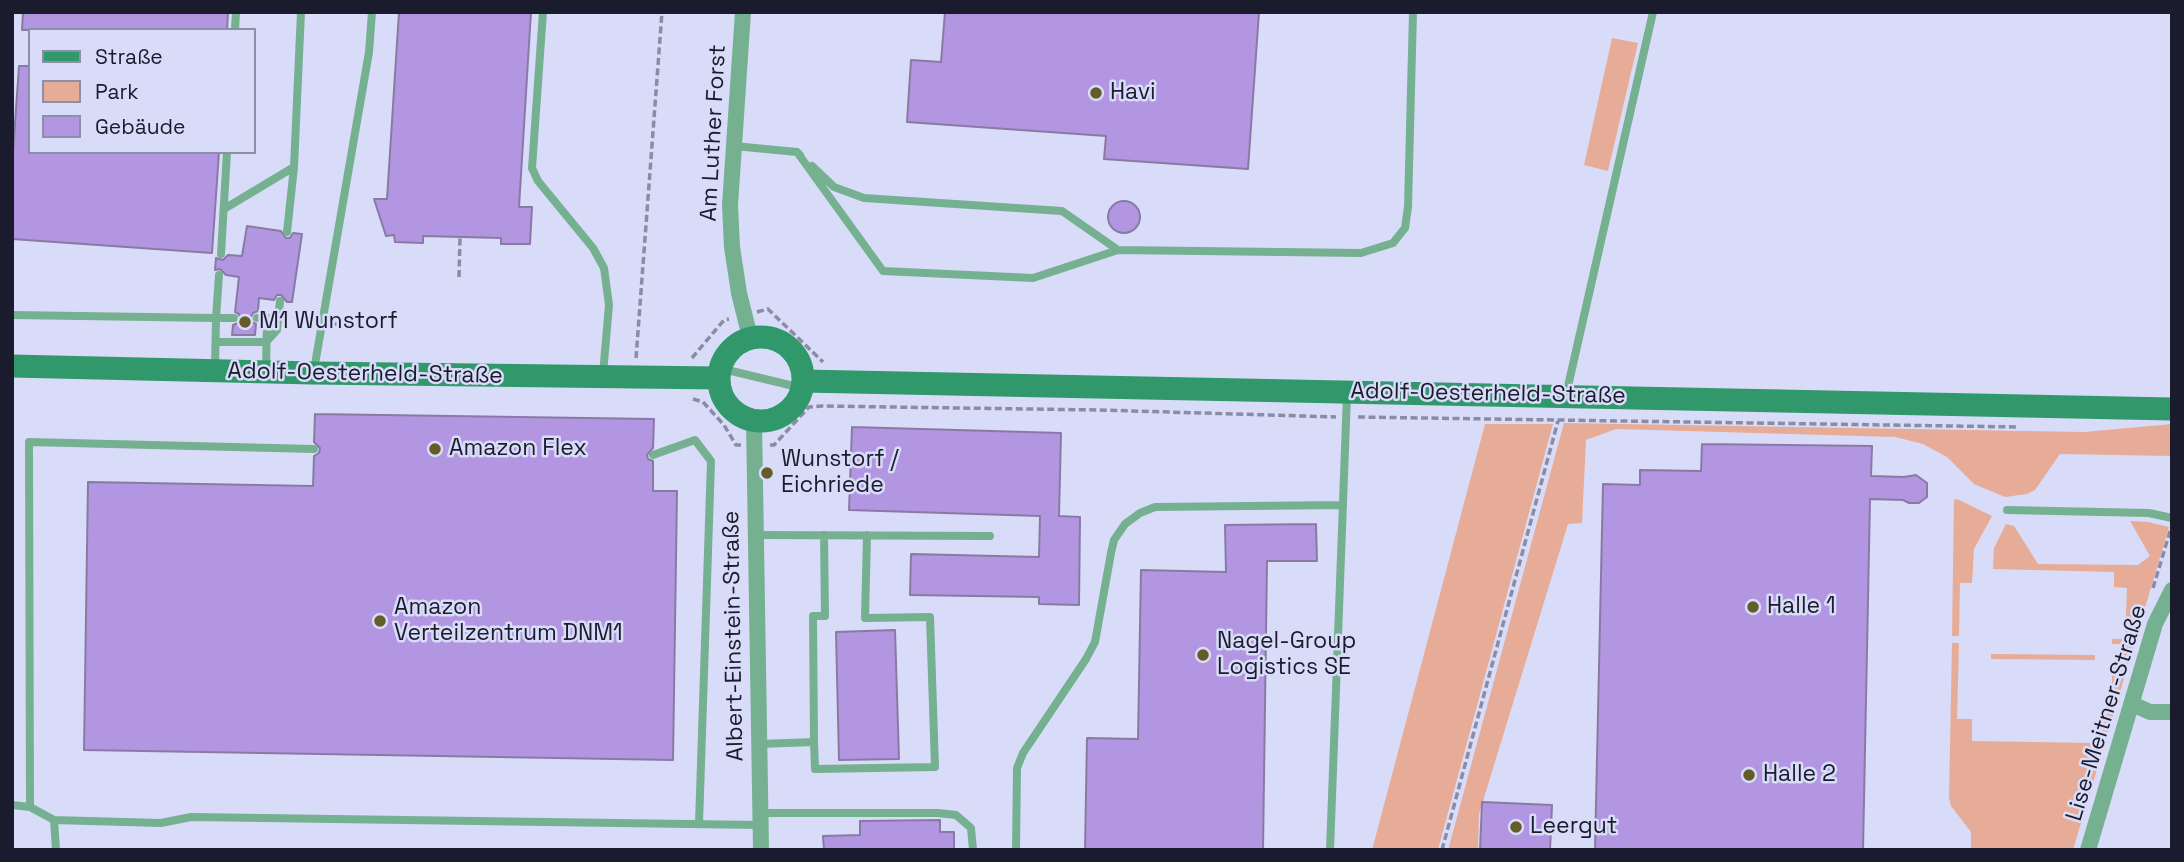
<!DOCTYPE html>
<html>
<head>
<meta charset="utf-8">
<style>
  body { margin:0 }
  #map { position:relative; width:2184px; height:862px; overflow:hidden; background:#d9dcf8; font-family:"Space Grotesk",sans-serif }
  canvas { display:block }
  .frame { position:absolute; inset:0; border:14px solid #1a1b2c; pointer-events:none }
  .legend { position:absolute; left:28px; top:28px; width:228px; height:126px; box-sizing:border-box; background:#d9dcf8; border:2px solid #8d8fa6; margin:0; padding:9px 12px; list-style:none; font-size:21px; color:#1a1b2c }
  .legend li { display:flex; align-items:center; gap:14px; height:35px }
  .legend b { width:35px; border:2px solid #8d8fa6 }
</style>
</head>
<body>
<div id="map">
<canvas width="2184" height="862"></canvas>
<div class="frame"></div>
<ul class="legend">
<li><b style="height:9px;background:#31986b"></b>Straße</li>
<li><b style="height:19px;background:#e7ac97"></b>Park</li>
<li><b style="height:19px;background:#b296e1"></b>Gebäude</li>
</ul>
</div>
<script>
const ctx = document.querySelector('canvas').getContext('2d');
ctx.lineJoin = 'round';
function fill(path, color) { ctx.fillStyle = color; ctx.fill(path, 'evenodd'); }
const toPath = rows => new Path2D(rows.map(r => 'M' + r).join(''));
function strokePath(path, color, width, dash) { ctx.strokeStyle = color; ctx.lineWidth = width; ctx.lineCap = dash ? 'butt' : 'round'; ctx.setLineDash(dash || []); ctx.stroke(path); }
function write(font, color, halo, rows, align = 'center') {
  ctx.font = font + ' "Space Grotesk",sans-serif'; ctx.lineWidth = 5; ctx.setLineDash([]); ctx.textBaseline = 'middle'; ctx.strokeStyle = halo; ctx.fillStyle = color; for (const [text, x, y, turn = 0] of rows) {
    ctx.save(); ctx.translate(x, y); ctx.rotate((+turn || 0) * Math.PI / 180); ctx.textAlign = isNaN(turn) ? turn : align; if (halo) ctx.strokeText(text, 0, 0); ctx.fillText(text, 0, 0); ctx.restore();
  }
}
fill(toPath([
  [1612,38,1638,43,1608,171,1584,165],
  [1564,423,2084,432,2172,424,2172,456,2060,454,2035,490,2027,494,2005,497,1974,484,1947,457,1923,444,1895,437,1616,429,1586,440,1582,523,1568,524,1479,814,1478,850,1448,850],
  [1485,424,1553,424,1438,850,1372,850],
  [1957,499,1992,516,1974,549,1972,583,1960,583,1959,636,1952,636,1954,500],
  [2130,521,2148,522,2169,527,2073,850,1971,850,1971,832,1951,806,1949,797,1952,643,1959,643,1957,719,1972,719,1972,741,2098,743,2112,697,2112,664,2124,663,2124,644,2112,644,2112,639,2125,639,2127,588,2114,587,2114,572,1993,569,1994,548,2006,524,2014,526,2038,564,2138,565,2150,556],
  [1991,654,2095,655,2095,660,1991,659]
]), '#e7ac97');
const building = toPath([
  [23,12,228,12,227,30,22,30,23,12],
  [399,12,531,12,519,207,532,207,530,244,501,244,501,238,423,236,423,243,395,242,394,235,386,236,374,199,387,199,399,12],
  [945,12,1259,12,1248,169,1104,159,1106,136,907,122,911,60,941,62,945,12],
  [19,66,30,66,30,152,219,152,212,253,12,239,12,167,19,66],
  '1108 217a16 16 0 1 1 32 0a16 16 0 1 1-32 0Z',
  [247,226,281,231,286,238,290,238,293,233,302,234,292,302,287,302,281,295,277,295,274,300,259,298,258,311,253,313,251,317,252,322,256,324,255,335,232,335,233,325,238,323,240,319,239,314,235,312,239,277,226,275,220,269,215,270,216,258,223,260,228,255,242,256,247,226],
  [315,414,654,419,653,448,647,455,648,459,653,461,653,491,677,491,673,760,84,750,88,482,313,486,314,456,319,453,320,448,314,442,315,414],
  [852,427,1061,433,1059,516,1080,517,1079,605,1039,604,1039,597,910,595,911,554,1039,557,1040,516,849,510,852,427],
  [1702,444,1872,446,1871,476,1904,477,1916,475,1927,483,1927,497,1919,503,1909,503,1903,500,1870,499,1863,850,1595,850,1603,484,1640,485,1640,470,1701,471,1702,444],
  [1316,524,1317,561,1267,561,1263,850,1085,850,1087,738,1138,739,1141,570,1226,572,1225,525,1316,524],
  [895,630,899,759,839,760,836,632,895,630],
  [1482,802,1552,805,1550,850,1480,850,1482,802],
  [940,820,940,832,954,832,954,850,824,850,823,836,860,835,860,821,940,820]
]);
fill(building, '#b296e1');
strokePath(building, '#897aa4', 2);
strokePath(toPath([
  [459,277,460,237],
  [757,312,768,309,823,362],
  [334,324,366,325],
  [636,358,662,12],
  [692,358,724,320,729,319],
  [693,399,703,402,724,425,736,445,741,445],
  [1358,417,2019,427],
  [770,445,774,445,809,407,822,406,1100,410,1336,417],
  [2153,588,2171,528],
  [1442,850,1558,421]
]), '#8a8ca3', 3.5, [7, 3.5]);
strokePath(toPath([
  [543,12,532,168,538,181,593,248,604,268,609,305,603,374],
  [235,30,236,12],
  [734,146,797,152,800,155],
  [797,152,883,271,1033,278,1118,250,1361,253,1393,243,1405,228,1408,207,1413,12],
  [812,166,834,187,864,198,1062,211,1118,250],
  [224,209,294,167,301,12],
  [287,232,294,167],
  [221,254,227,152],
  [219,275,216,318,234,318],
  [12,315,216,318,215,368],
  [257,318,267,318,266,371],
  [216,342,266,342,277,330,280,301],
  [719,368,802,388],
  [314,370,369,52,372,12],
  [1566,395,1653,12],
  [653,455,695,440,711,461,699,824],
  [2007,510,2149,513,2172,518],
  [755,535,990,536],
  [814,742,813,616,825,616,824,535],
  [759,744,814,742,815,769,935,767,930,617,865,618,867,535],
  [12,805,30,807,54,820,161,823,191,817,760,825],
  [30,807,29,442,314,449],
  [760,813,938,813,956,815,971,828,973,850],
  [54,820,56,850],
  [1016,850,1017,768,1023,753,1086,659,1095,642,1111,553,1114,540,1125,524,1140,513,1155,507,1343,505],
  [1330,850,1347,395]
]), '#75b091', 8);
strokePath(toPath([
  [743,12,730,205,732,247,739,293,750,337],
  [754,421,761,850],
  [2132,704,2150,712,2172,712],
  [2088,850,2155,624,2172,590]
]), '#75b091', 16);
strokePath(toPath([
  '719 379a42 42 0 1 1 84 0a42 42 0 1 1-84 0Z',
  [12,366,313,373,718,378],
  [803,381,2172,409]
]), '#31986b', 23);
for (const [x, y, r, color] of [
  [1096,93,7,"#645c29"],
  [245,322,7,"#645c29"],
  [435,449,7,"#645c29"],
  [767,473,7,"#645c29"],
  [1753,607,7,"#645c29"],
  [380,621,7,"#645c29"],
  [1203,655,7,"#645c29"],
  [1749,775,7,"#645c29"],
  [1516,827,7,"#645c29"]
]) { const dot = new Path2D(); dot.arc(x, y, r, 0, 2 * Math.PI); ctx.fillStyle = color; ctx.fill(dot); strokePath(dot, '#d9dcf8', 2.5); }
write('23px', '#1a1b2c', '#d9dcf8', [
  ["Havi",1110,93],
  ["M1 Wunstorf",259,322],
  ["Amazon Flex",449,449],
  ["Wunstorf /",781,460],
  ["Eichriede",781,486],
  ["Halle 1",1767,607],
  ["Amazon",394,608],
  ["Verteilzentrum DNM1",394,634],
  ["Nagel-Group",1217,642],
  ["Logistics SE",1217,668],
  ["Halle 2",1763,775],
  ["Leergut",1530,827]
], 'left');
write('23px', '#1a1b2c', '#d9dcf8', [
  ["Am Luther Forst",714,133,-87],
  ["Adolf-Oesterheld-Straße",365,374,1],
  ["Adolf-Oesterheld-Straße",1488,394,1],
  ["Albert-Einstein-Straße",734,636,-91],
  ["Lise-Meitner-Straße",2107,713,-73]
]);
</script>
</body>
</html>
